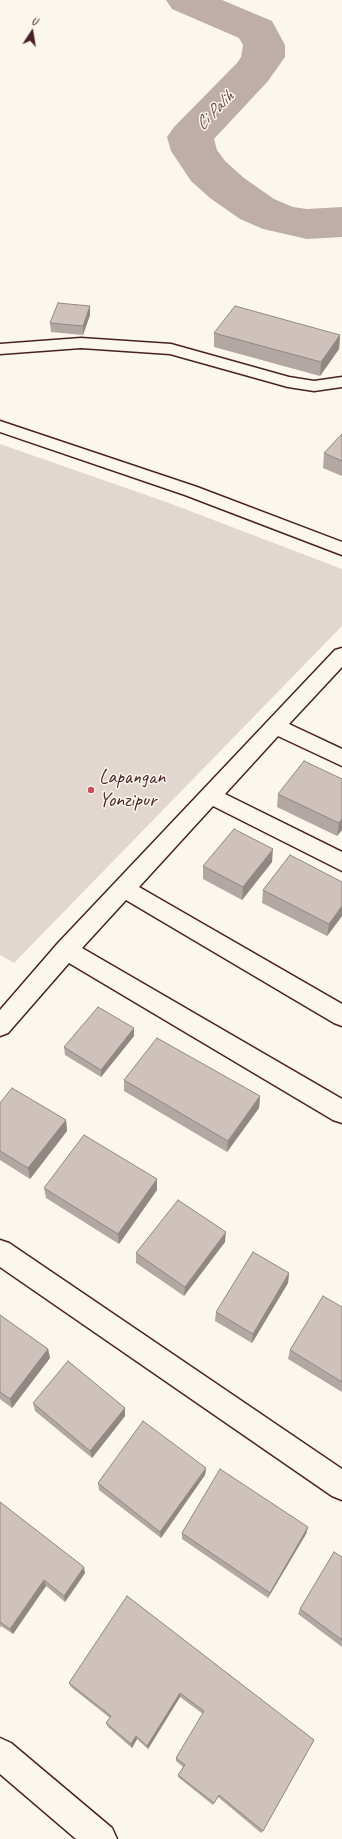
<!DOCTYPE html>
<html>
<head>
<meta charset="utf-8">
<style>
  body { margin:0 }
  #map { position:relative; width:342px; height:1839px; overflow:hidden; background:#fbf7ec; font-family:Caveat,sans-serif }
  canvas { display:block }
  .north { position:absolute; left:12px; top:12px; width:40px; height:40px; -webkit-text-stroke:3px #fbf7ec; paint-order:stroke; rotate:12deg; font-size:11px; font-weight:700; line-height:16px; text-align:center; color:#4a1f2b }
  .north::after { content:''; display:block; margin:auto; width:14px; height:18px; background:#4a1f2b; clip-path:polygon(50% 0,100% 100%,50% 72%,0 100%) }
</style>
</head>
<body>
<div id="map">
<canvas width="342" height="1839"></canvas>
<div class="north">U</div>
</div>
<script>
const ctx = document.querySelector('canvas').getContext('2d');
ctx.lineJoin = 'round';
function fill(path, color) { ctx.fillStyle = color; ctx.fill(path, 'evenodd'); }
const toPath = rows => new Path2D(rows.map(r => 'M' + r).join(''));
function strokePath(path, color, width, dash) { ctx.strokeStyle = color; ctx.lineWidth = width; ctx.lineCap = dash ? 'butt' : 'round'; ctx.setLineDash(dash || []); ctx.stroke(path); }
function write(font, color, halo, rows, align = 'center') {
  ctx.font = font + ' Caveat,sans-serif'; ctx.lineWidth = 3; ctx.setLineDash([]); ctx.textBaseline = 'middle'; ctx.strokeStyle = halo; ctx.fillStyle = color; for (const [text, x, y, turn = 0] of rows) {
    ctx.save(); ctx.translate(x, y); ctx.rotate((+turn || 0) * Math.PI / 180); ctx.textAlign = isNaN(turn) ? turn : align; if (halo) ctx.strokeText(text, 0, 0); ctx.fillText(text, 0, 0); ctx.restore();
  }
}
fill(toPath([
  [0,444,169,503,342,569,342,626,14,963,0,955]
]), '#e2d7d0');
fill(toPath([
  [166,0,222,0,272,21,285,45,285,57,268,81,214,139,217,150,225,161,244,178,274,199,293,207,307,209,342,207,342,237,307,239,263,229,240,219,210,198,191,181,171,151,167,137,174,127,237,63,241,57,243,45,239,38,172,9,166,0]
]), '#bfadaa');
const minor = toPath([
  [81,338,171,344,289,377,314,381,342,377,342,387,314,391,288,387,170,354,81,348,0,354,0,344,81,338],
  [0,421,197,487,342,542,342,555,185,495,0,432,0,421],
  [342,648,342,667,289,724,342,749,342,766,278,736,225,794,342,852,342,871,213,806,139,887,342,1004,342,1026,334,1023,126,900,82,948,342,1099,342,1123,333,1120,69,963,8,1033,0,1036,0,1010,58,943,335,650,342,648],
  [0,1240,9,1243,342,1469,342,1500,332,1496,0,1267,0,1240],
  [0,1738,11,1743,112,1828,117,1839,76,1839,0,1774,0,1738]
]);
strokePath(minor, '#4a1f2b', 3);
fill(minor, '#fbf7ec');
fill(toPath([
  [90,306,90,315,83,335,51,332,50,323],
  [214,333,340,335,339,349,320,376,214,347],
  [342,434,342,476,323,468,324,453],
  [342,779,342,830,337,836,277,807,278,794],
  [272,862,242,900,203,879,203,866],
  [342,882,342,916,327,936,262,903,263,890],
  [134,1028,134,1036,101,1077,65,1055,64,1047],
  [124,1080,260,1096,259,1108,227,1152,124,1091],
  [0,1103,66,1120,67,1131,30,1179,0,1160],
  [44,1188,157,1190,119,1244,46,1198],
  [225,1242,184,1296,136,1263,136,1253],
  [289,1273,288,1283,252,1343,215,1321,216,1312],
  [342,1307,342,1392,288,1359,290,1350],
  [0,1315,48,1349,50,1358,12,1408,0,1399],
  [33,1403,125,1408,125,1416,92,1458,35,1411],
  [206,1468,205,1475,161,1538,99,1490,98,1483],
  [0,1502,85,1573,65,1602,46,1586,13,1634,1,1626,0,1628],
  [308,1527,306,1534,268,1598,182,1539,182,1533],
  [342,1557,342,1647,298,1614,300,1609],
  [127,1596,314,1740,263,1831,261,1833,218,1797,213,1805,178,1777,178,1775,183,1767,176,1761,176,1758,203,1714,180,1697,148,1749,137,1739,132,1748,108,1727,106,1723,110,1718,71,1687,69,1683]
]), '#b2a7a2');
fill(toPath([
  [90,306,90,315,83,335,83,326],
  [340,335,339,349,320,376,321,362],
  [342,819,342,830,337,836,339,823],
  [273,849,272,862,242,900,243,887],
  [342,906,342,916,327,936,329,924],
  [134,1028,134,1036,101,1077,101,1070],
  [260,1096,259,1108,227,1152,228,1141],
  [66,1120,67,1131,30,1179,28,1168],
  [157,1179,157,1190,119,1244,118,1234],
  [226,1232,225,1242,184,1296,185,1287],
  [289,1273,288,1283,252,1343,253,1334],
  [48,1349,50,1358,12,1408,10,1399],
  [125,1408,125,1416,92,1458,90,1451],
  [206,1468,205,1475,161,1538,160,1532],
  [308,1527,306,1534,268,1598,270,1593],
  [84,1567,85,1573,65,1602,64,1596],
  [44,1580,46,1586,13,1634,10,1629],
  [180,1693,180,1697,148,1749,147,1746],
  [136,1736,137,1739,132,1748,131,1744]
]), '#918884');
const building = toPath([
  [58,303,90,306,83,326,50,323,58,303],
  [235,306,340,335,321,362,214,333,235,306],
  [342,434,342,461,324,453,342,434],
  [304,761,342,779,342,819,339,823,278,794,304,761],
  [234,829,273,849,243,887,203,866,234,829],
  [290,855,342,882,342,906,329,924,263,890,290,855],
  [98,1007,134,1028,101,1070,64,1047,98,1007],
  [157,1038,260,1096,228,1141,124,1080,157,1038],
  [12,1088,66,1120,28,1168,0,1151,0,1103,12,1088],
  [84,1135,157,1179,118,1234,44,1188,84,1135],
  [178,1200,226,1232,185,1287,136,1253,178,1200],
  [253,1252,289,1273,253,1334,216,1312,253,1252],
  [323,1296,342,1307,342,1382,290,1350,323,1296],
  [0,1315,48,1349,10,1399,0,1392,0,1315],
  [68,1361,125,1408,90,1451,33,1403,68,1361],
  [143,1421,206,1468,160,1532,98,1483,143,1421],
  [220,1469,308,1527,270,1593,182,1533,220,1469],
  [0,1502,84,1567,64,1596,44,1580,10,1629,0,1622,0,1502],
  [334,1552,342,1557,342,1640,300,1609,334,1552],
  [127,1596,314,1740,263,1831,219,1795,214,1803,178,1775,185,1765,176,1758,204,1711,180,1693,147,1746,136,1736,131,1744,106,1723,111,1716,69,1683,127,1596]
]);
fill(building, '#cfc2bc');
strokePath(building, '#918884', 1);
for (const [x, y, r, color] of [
  [91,790,4,"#d1495b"]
]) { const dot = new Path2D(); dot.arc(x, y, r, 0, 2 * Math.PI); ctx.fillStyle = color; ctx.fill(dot); strokePath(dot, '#fbf7ec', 1.5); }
write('italic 18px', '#6d4a51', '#fbf7ec', [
  ["Ci Palih",215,111,-46]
]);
write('20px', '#4a1f2b', '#fbf7ec', [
  ["Lapangan",99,778],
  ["Yonzipur",99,801]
], 'left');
</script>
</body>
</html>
